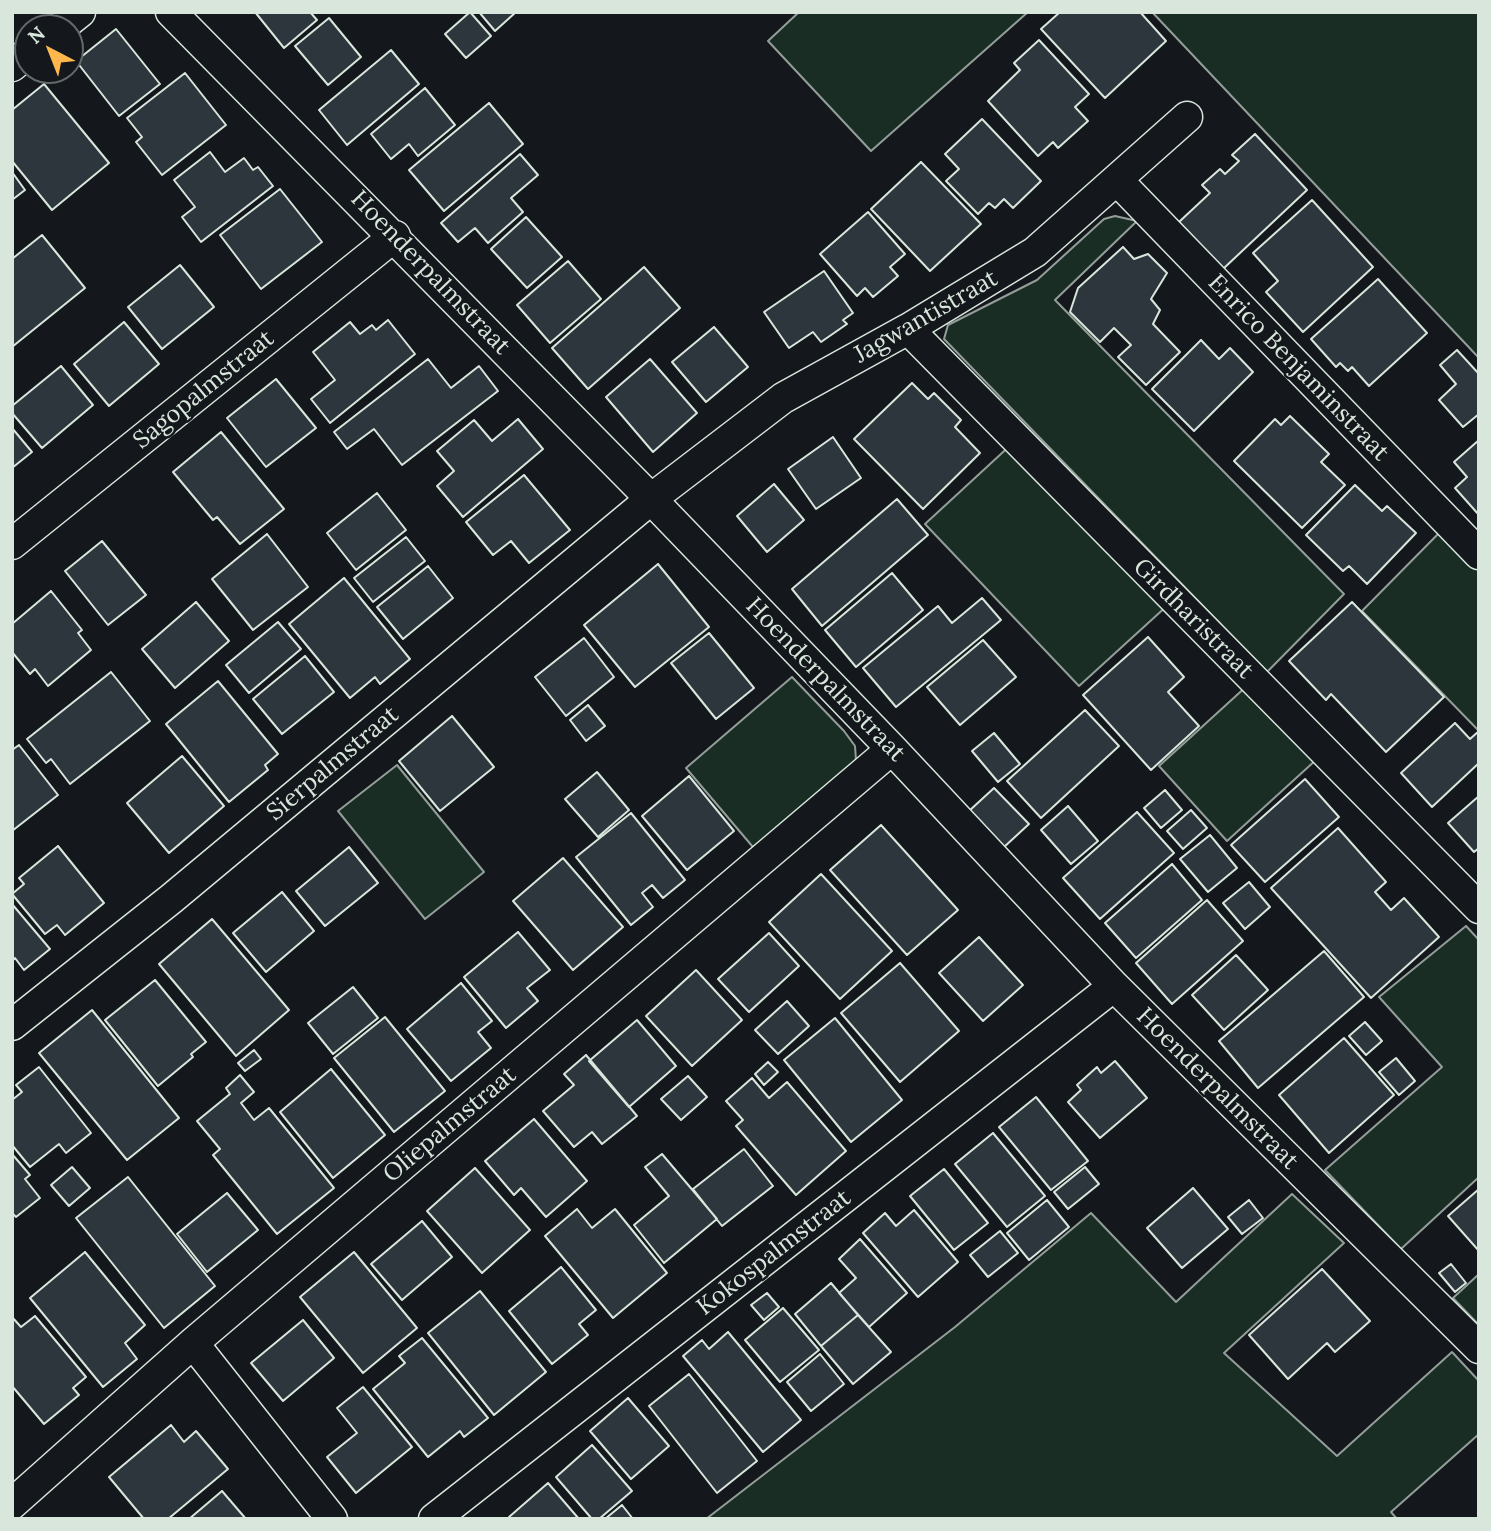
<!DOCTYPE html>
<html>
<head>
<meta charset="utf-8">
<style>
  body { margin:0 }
  #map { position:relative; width:1491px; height:1531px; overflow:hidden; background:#14181c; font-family:Lora,serif }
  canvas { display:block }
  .frame { position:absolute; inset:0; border:14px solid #d8e6dc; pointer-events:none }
  .north { position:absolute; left:14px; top:14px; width:70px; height:70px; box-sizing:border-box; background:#14181c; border:2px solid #626a69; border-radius:50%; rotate:318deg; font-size:19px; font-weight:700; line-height:28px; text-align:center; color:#d8e6dc }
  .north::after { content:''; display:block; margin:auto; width:24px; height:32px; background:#ffb74d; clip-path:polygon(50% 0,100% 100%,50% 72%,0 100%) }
</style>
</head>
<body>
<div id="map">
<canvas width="1491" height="1531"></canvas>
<div class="frame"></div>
<div class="north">N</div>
</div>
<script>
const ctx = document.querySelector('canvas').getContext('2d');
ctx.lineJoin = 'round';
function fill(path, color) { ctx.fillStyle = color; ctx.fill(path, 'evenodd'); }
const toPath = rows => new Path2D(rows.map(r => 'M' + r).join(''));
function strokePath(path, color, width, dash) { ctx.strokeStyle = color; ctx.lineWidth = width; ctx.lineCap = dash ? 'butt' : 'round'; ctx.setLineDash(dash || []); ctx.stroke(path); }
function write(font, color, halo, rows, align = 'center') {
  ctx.font = font + ' Lora,serif'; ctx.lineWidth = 5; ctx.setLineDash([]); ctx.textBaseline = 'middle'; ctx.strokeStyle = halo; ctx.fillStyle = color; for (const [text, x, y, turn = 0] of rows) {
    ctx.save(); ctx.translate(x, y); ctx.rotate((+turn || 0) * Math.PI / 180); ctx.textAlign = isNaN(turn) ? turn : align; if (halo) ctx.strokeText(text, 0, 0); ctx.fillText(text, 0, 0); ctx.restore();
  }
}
const green = toPath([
  [799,12,1028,12,871,151,768,41,799,12],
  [1152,12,1479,12,1479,358,1152,12],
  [1115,216,1137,221,1055,300,1344,594,1267,672,944,339,948,325,1037,280,1104,219,1115,216],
  [1015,441,1169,604,1079,686,925,524,1015,441],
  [1442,530,1479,569,1479,731,1362,611,1442,530],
  [792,677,844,731,855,746,856,760,852,772,758,853,686,768,792,677],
  [1249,684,1317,759,1227,841,1159,766,1249,684],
  [397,765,484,872,425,919,338,811,397,765],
  [1466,926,1479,940,1479,1177,1401,1249,1325,1170,1442,1067,1379,997,1466,926],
  [1292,1194,1344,1243,1224,1353,1337,1456,1452,1352,1479,1381,1479,1434,1391,1512,1397,1519,706,1519,955,1327,1091,1213,1176,1302,1292,1194],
  [1479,1274,1479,1325,1453,1298,1479,1274]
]);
fill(green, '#1a2d24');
strokePath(green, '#939e99', 2);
const building = toPath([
  [255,12,310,12,317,20,284,48,255,12],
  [470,12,491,36,466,58,445,34,470,12],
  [479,12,516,12,495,31,479,12],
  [1060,12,1140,12,1166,41,1105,98,1041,29,1060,12],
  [329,18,361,57,328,85,295,46,329,18],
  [116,29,160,84,119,116,76,61,116,29],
  [1039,40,1089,94,1075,107,1088,121,1058,148,1053,142,1038,156,988,101,1020,70,1014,63,1039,40],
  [391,50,419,84,347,145,319,110,391,50],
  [185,73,226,125,162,175,136,142,142,137,127,118,185,73],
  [44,84,109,163,52,210,12,161,12,110,44,84],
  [425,88,455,125,418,156,409,144,391,159,371,134,425,88],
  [489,103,523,144,444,211,409,170,489,103],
  [982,119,1041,181,1013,208,1004,199,995,208,989,203,978,214,946,181,959,169,945,154,982,119],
  [1255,134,1307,190,1223,269,1179,222,1210,193,1202,185,1220,169,1225,174,1239,161,1232,155,1255,134],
  [210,152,225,172,244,158,253,170,258,167,273,186,201,242,182,217,195,207,174,180,210,152],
  [520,154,538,175,511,198,523,212,488,243,475,228,458,242,441,223,520,154],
  [921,162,981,224,930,271,871,209,921,162],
  [12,172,25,190,12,200,12,172],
  [280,189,322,242,261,289,220,235,280,189],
  [1312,200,1373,267,1303,332,1266,292,1278,281,1253,253,1312,200],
  [868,212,905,254,890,267,898,276,873,297,865,288,857,296,820,254,868,212],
  [526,217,562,257,527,288,491,249,526,217],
  [42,235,85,288,12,347,12,259,42,235],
  [1123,247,1134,259,1148,254,1167,273,1151,299,1160,310,1153,324,1180,352,1146,385,1118,357,1131,345,1114,328,1100,342,1070,312,1078,288,1123,247],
  [568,261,601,299,550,343,517,305,568,261],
  [180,265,214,307,162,349,128,307,180,265],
  [644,267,680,308,588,389,552,348,644,267],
  [824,271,853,313,843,320,847,324,821,342,813,332,789,348,764,312,824,271],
  [1378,279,1427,333,1369,386,1352,367,1348,371,1340,363,1336,367,1311,339,1378,279],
  [388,320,415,354,330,423,311,399,335,380,313,352,350,322,360,334,372,325,376,330,388,320],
  [124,322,159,364,109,406,74,364,124,322],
  [714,327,748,367,706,402,672,362,714,327],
  [1201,340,1219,359,1230,348,1253,372,1194,431,1152,389,1201,340],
  [1457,350,1479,374,1479,414,1463,427,1439,400,1456,384,1440,365,1457,350],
  [428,359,451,388,479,366,498,391,402,465,374,429,347,449,334,432,428,359],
  [650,359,697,413,653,452,606,397,650,359],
  [61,366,93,405,42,448,12,413,12,406,61,366],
  [276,379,316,428,266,467,227,418,276,379],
  [912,383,928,399,934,393,961,420,955,427,980,453,923,509,854,439,912,383],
  [1290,416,1329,454,1321,462,1345,485,1302,528,1234,461,1275,419,1281,425,1290,416],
  [518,419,543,449,463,517,437,486,454,471,437,451,474,420,492,441,518,419],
  [12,428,32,452,12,468,12,428],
  [221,432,284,509,240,544,217,517,213,520,173,472,221,432],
  [833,437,861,478,816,509,788,469,833,437],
  [1479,440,1479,515,1455,488,1467,477,1454,462,1479,440],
  [524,475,570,530,529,563,511,541,493,555,466,522,524,475],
  [774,484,804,520,767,552,737,516,774,484],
  [1355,485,1382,511,1387,506,1416,533,1367,584,1349,566,1343,571,1306,535,1355,485],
  [377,493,406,530,356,570,327,533,377,493],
  [897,499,928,535,822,626,792,589,897,499],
  [267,534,308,587,253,630,212,579,267,534],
  [406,537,425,561,373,602,354,578,406,537],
  [102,541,146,595,108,625,65,571,102,541],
  [658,564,709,627,635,687,584,625,658,564],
  [428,566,453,598,403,639,377,607,428,566],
  [892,573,923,610,856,667,825,630,892,573],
  [344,578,410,659,380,684,375,677,350,698,289,624,344,578],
  [51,591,82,630,78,633,91,650,48,686,35,669,30,674,12,652,12,624,51,591],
  [982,598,1001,620,896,707,863,668,938,606,952,623,982,598],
  [196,602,229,641,175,688,142,649,196,602],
  [1352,602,1444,697,1386,752,1331,694,1326,700,1289,661,1352,602],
  [278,622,301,649,249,693,226,665,278,622],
  [709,633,754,688,716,719,671,663,709,633],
  [1148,637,1184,677,1168,692,1199,726,1151,770,1083,695,1148,637],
  [584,638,614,677,566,716,535,677,584,638],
  [983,640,1016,677,960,725,927,687,983,640],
  [305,656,334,692,282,734,253,699,305,656],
  [111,672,150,721,70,784,51,759,46,763,27,739,111,672],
  [218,681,278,754,265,765,268,770,229,802,166,724,218,681],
  [588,705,605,726,586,741,570,720,588,705],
  [1085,710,1119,746,1041,818,1007,781,1085,710],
  [452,716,494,767,440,811,399,761,452,716],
  [1455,723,1470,739,1479,731,1479,763,1432,807,1401,773,1455,723],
  [994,733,1020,764,998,782,972,751,994,733],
  [19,745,58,795,12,831,12,750,19,745],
  [182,756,224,806,169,853,127,803,182,756],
  [597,772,629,810,598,837,565,799,597,772],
  [689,776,734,831,687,870,642,816,689,776],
  [1305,779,1339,817,1265,882,1231,845,1305,779],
  [994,788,1029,824,1003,848,969,811,994,788],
  [1165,790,1182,810,1161,828,1144,808,1165,790],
  [1479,796,1479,848,1474,852,1448,823,1479,796],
  [1068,806,1098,841,1071,864,1041,830,1068,806],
  [1191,810,1207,828,1183,849,1167,831,1191,810],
  [1137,812,1174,853,1100,919,1063,878,1137,812],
  [631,813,685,880,663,898,652,885,642,893,653,907,631,925,576,857,631,813],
  [881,825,958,910,907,955,830,870,881,825],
  [1338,828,1386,882,1375,892,1391,910,1404,898,1439,937,1371,998,1271,888,1338,828],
  [1210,835,1237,868,1208,892,1180,859,1210,835],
  [58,846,104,903,65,935,57,925,45,934,12,894,24,884,19,878,58,846],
  [349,847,378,883,325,926,296,891,349,847],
  [563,858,623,927,573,970,513,901,563,858],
  [1172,864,1202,900,1136,958,1105,923,1172,864],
  [821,874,892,951,840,999,769,922,821,874],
  [1249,882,1270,907,1245,929,1223,903,1249,882],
  [282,892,314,931,266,972,233,933,282,892],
  [1207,900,1243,941,1172,1004,1136,963,1207,900],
  [12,904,50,949,24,970,15,958,12,961,12,904],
  [212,919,289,1010,236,1056,159,964,212,919],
  [518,932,550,970,527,988,538,1001,506,1028,464,977,518,932],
  [769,933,799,966,749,1012,718,979,769,933],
  [979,937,1023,985,983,1021,939,973,979,937],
  [1324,951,1364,997,1258,1088,1219,1041,1324,951],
  [1236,955,1268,990,1224,1030,1192,995,1236,955],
  [900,963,959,1031,900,1082,841,1013,900,963],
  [696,970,742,1020,692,1066,646,1016,696,970],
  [155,980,206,1042,191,1054,193,1057,158,1086,105,1020,155,980],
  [461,983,492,1021,478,1032,491,1048,451,1081,407,1029,461,983],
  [353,987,378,1018,333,1054,308,1023,353,987],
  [787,1001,809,1026,778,1054,755,1030,787,1001],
  [92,1010,179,1118,127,1160,39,1053,92,1010],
  [385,1017,445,1091,394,1132,334,1058,385,1017],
  [835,1018,902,1100,851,1142,784,1060,835,1018],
  [637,1020,676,1066,629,1107,589,1061,637,1020],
  [1365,1022,1382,1041,1366,1055,1349,1036,1365,1022],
  [1344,1038,1394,1095,1329,1153,1279,1095,1344,1038],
  [254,1050,261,1059,245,1071,238,1063,254,1050],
  [586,1055,637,1116,602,1144,592,1132,574,1147,543,1111,574,1085,564,1074,586,1055],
  [1396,1058,1415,1081,1399,1095,1379,1072,1396,1058],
  [1115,1061,1147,1098,1100,1138,1068,1102,1081,1090,1077,1085,1097,1067,1101,1073,1115,1061],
  [768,1062,778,1072,764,1085,755,1074,768,1062],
  [39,1067,91,1133,66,1153,59,1144,30,1167,12,1145,12,1100,22,1092,16,1085,39,1067],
  [331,1069,385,1135,333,1178,280,1112,331,1069],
  [240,1075,254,1092,241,1103,254,1120,269,1108,334,1188,277,1234,213,1155,220,1149,197,1121,230,1094,226,1088,240,1075],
  [688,1076,707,1097,681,1120,661,1099,688,1076],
  [752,1078,769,1098,787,1082,846,1151,796,1195,736,1126,743,1120,726,1101,752,1078],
  [1036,1097,1088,1161,1051,1190,999,1127,1036,1097],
  [534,1119,587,1181,546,1217,521,1188,514,1195,485,1161,534,1119],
  [993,1133,1045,1196,1007,1227,955,1164,993,1133],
  [744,1149,773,1186,722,1226,693,1189,744,1149],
  [12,1154,30,1175,25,1179,40,1198,16,1217,12,1213,12,1154],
  [662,1154,717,1219,664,1263,634,1225,669,1196,645,1167,662,1154],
  [72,1167,90,1188,69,1206,51,1185,72,1167],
  [1085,1167,1099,1184,1068,1209,1054,1192,1085,1167],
  [475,1168,530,1230,482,1273,427,1211,475,1168],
  [944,1169,988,1223,954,1250,910,1196,944,1169],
  [128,1177,215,1286,164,1328,76,1218,128,1177],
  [1193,1188,1228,1229,1182,1268,1147,1228,1193,1188],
  [1479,1189,1479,1251,1448,1216,1479,1189],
  [227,1193,258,1230,207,1272,177,1234,227,1193],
  [1047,1200,1069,1227,1029,1260,1007,1233,1047,1200],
  [1249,1200,1263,1218,1242,1234,1228,1217,1249,1200],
  [577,1209,592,1228,615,1209,667,1273,613,1318,545,1236,577,1209],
  [914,1210,958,1262,918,1297,863,1233,885,1213,896,1226,914,1210],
  [422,1221,452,1257,402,1300,371,1264,422,1221],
  [1000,1231,1018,1253,988,1277,970,1255,1000,1231],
  [860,1239,907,1293,869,1327,839,1293,856,1278,839,1259,860,1239],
  [85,1252,145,1325,125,1343,137,1359,103,1387,30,1298,85,1252],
  [354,1252,417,1328,363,1373,300,1297,354,1252],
  [1451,1264,1466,1283,1455,1292,1439,1273,1451,1264],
  [561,1267,596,1310,579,1324,588,1335,552,1364,509,1311,561,1267],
  [1322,1269,1370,1321,1335,1352,1327,1343,1288,1379,1249,1335,1322,1269],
  [831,1283,858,1315,821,1346,795,1314,831,1283],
  [480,1291,546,1372,494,1415,428,1333,480,1291],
  [767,1293,779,1307,764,1320,751,1305,767,1293],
  [783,1308,819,1350,780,1382,745,1340,783,1308],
  [858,1315,891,1352,853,1384,821,1346,858,1315],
  [35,1316,86,1377,73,1388,79,1395,44,1424,12,1386,12,1317,21,1327,35,1316],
  [303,1320,334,1358,283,1401,251,1363,303,1320],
  [728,1332,801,1420,763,1452,683,1356,702,1340,709,1349,728,1332],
  [422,1338,488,1418,464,1437,460,1431,428,1457,373,1389,405,1363,399,1356,422,1338],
  [820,1354,844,1384,811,1411,787,1382,820,1354],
  [689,1374,757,1461,717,1493,649,1406,689,1374],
  [363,1387,412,1447,356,1493,327,1457,357,1433,337,1408,363,1387],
  [628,1398,669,1446,631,1479,590,1431,628,1398],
  [171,1425,184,1442,196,1431,228,1469,168,1519,144,1519,109,1477,171,1425],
  [592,1445,632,1491,599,1519,592,1519,556,1477,592,1445],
  [548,1483,579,1519,511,1519,509,1517,548,1483],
  [222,1491,246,1519,189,1519,222,1491],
  [622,1505,633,1519,605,1519,622,1505]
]);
fill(building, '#2c363c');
strokePath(building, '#d8e6dc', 2);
const street = toPath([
  [171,12,651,499,892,749,1114,986,1479,1348],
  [60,28,80,12],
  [12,66,28,53],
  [1118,181,1479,554],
  [908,329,1479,908],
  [12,544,395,236],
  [12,1025,171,899,651,499,783,398,908,329,1035,252,1187,117],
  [193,1343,332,1519],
  [12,1504,193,1343,892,749],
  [434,1519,1114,986]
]);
strokePath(street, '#d8e6dc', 33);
strokePath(street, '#14181c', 30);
write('24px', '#d8e6dc', '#14181c', [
  ["Hoenderpalmstraat",430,273,46],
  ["Jagwantistraat",926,317,-30],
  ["Enrico Benjaminstraat",1298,368,46],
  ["Sagopalmstraat",204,390,-39],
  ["Girdharistraat",1193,619,45],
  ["Hoenderpalmstraat",825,680,46],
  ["Sierpalmstraat",333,764,-40],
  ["Hoenderpalmstraat",1217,1089,45],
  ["Oliepalmstraat",450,1125,-40],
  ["Kokospalmstraat",774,1253,-38]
]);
</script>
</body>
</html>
